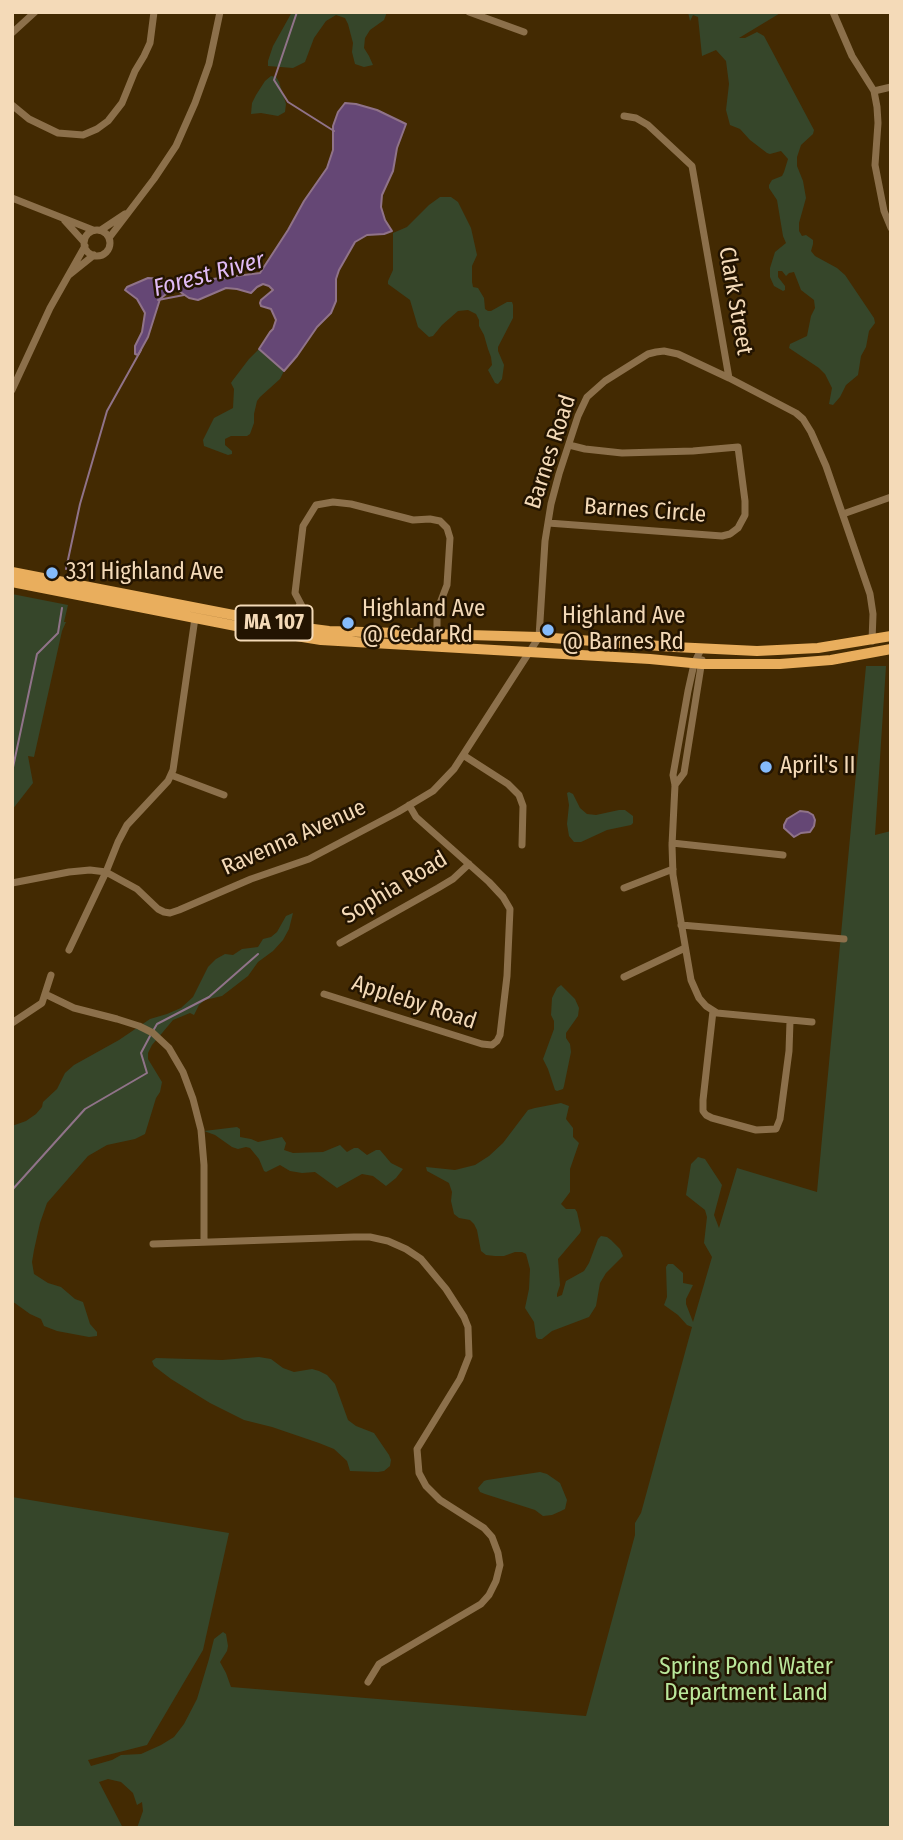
<!DOCTYPE html>
<html>
<head>
<meta charset="utf-8">
<style>
  body { margin:0 }
  #map { position:relative; width:903px; height:1840px; overflow:hidden; background:#432a02; font-family:"Fira Sans Condensed",sans-serif }
  canvas { display:block }
  .frame { position:absolute; inset:0; border:14px solid #f4dab8; pointer-events:none }
</style>
</head>
<body>
<div id="map">
<canvas width="903" height="1840"></canvas>
<div class="frame"></div>
</div>
<script>
const ctx = document.querySelector('canvas').getContext('2d');
ctx.lineJoin = 'round';
function fill(path, color) { ctx.fillStyle = color; ctx.fill(path, 'evenodd'); }
const toPath = rows => new Path2D(rows.map(r => 'M' + r).join(''));
function strokePath(path, color, width, dash) { ctx.strokeStyle = color; ctx.lineWidth = width; ctx.lineCap = dash ? 'butt' : 'round'; ctx.setLineDash(dash || []); ctx.stroke(path); }
function write(font, color, halo, rows, align = 'center') {
  ctx.font = font + ' "Fira Sans Condensed",sans-serif'; ctx.lineWidth = 5; ctx.setLineDash([]); ctx.textBaseline = 'middle'; ctx.strokeStyle = halo; ctx.fillStyle = color; for (const [text, x, y, turn = 0] of rows) {
    ctx.save(); ctx.translate(x, y); ctx.rotate((+turn || 0) * Math.PI / 180); ctx.textAlign = isNaN(turn) ? turn : align; if (halo) ctx.strokeText(text, 0, 0); ctx.fillText(text, 0, 0); ctx.restore();
  }
}
fill(toPath([
  [292,12,387,12,384,20,370,30,365,38,364,48,369,56,373,65,364,67,355,64,352,52,353,43,348,24,345,18,336,15,326,21,314,38,305,62,293,68,268,66,268,61,273,46],
  [688,12,782,12,739,38,745,38,757,32,764,36,814,130,813,134,801,145,797,157,797,166,803,181,806,198,799,223,799,231,802,236,806,235,813,240,813,244,811,251,815,256,837,268,845,275,874,318,875,323,869,331,866,347,861,356,858,375,846,385,840,397,833,405,829,404,832,388,825,374,819,368,789,348,790,344,807,336,811,316,815,308,814,300,801,290,794,272,789,273,786,276,782,271,778,271,778,277,785,286,785,290,783,291,774,286,770,277,770,268,775,252,786,243,783,236,777,200,769,188,769,185,772,180,782,176,784,172,788,159,781,151,770,154,767,153,750,140,740,129,730,125,726,110,729,84,726,61,716,50,702,56,698,17,693,15,690,21],
  [271,76,276,77,279,82,286,104,285,112,278,116,261,113,251,114,252,103,256,95,265,81],
  [440,197,451,197,458,202,471,228,477,255,472,266,472,282,473,287,478,288,484,298,485,309,488,311,491,311,507,302,512,302,513,305,513,318,498,347,498,351,504,365,502,379,498,384,495,383,488,370,492,365,491,357,488,349,484,335,479,326,479,320,476,314,468,310,458,311,442,325,433,336,429,337,418,327,410,300,388,284,388,281,393,270,393,233,407,227,429,205],
  [259,349,284,371,280,379,260,397,257,401,254,414,254,423,250,434,247,436,231,436,225,439,225,445,232,451,232,454,228,455,204,446,203,440,214,418,233,408,234,389,231,383,233,380,249,359],
  [12,594,68,605,64,622,66,622,62,631,34,757,28,756,33,783,12,810],
  [866,666,886,666,875,835,891,831,891,1828,200,1828,199,1826,196,1828,137,1828,143,1811,142,1802,137,1805,133,1793,121,1782,108,1779,99,1782,123,1828,12,1828,12,1497,229,1533,203,1650,147,1745,88,1760,91,1766,112,1760,121,1755,141,1754,161,1745,174,1737,184,1724,197,1699,209,1659,214,1639,223,1632,226,1634,228,1646,227,1651,220,1662,226,1673,231,1687,586,1716,635,1535,635,1523,641,1513,692,1327,687,1325,678,1315,664,1305,667,1297,666,1267,668,1264,673,1264,683,1273,683,1283,693,1285,686,1299,686,1304,693,1322,712,1257,704,1243,707,1217,705,1210,686,1195,691,1164,698,1157,705,1159,722,1185,714,1215,719,1228,737,1168,817,1192],
  [569,792,573,794,580,808,587,814,596,815,619,810,625,810,633,816,633,823,631,825,607,830,581,842,574,842,569,836,567,824,569,805,567,793],
  [293,913,289,929,283,940,273,951,258,962,248,976,222,996,205,1000,199,1005,194,1015,190,1013,173,1020,152,1045,148,1053,148,1059,162,1082,160,1092,156,1098,145,1134,135,1139,107,1145,88,1156,47,1203,40,1223,34,1250,32,1262,34,1274,48,1283,61,1287,75,1299,83,1302,90,1324,97,1332,97,1336,89,1337,57,1331,44,1326,41,1319,30,1314,12,1301,12,1126,26,1121,36,1114,42,1107,43,1102,57,1089,65,1073,74,1065,119,1040,150,1019,167,1014,181,1008,193,997,208,967,216,959,225,954,233,955,242,949,258,947,263,939,271,937,277,932,286,916],
  [561,985,575,999,579,1008,578,1016,566,1033,566,1038,570,1044,571,1052,564,1086,563,1089,557,1091,555,1090,548,1069,543,1059,554,1029,554,1021,551,1015,552,998,557,988],
  [561,1103,569,1106,566,1119,573,1128,573,1137,579,1143,570,1169,570,1192,561,1204,566,1209,575,1209,577,1212,581,1230,580,1233,558,1259,560,1285,557,1294,557,1297,562,1295,566,1281,584,1271,589,1263,598,1239,601,1236,607,1237,611,1240,620,1249,623,1256,606,1273,600,1283,596,1306,589,1317,552,1331,542,1339,538,1339,536,1337,534,1322,525,1308,529,1289,530,1269,526,1254,522,1252,515,1252,504,1256,495,1256,486,1255,481,1251,477,1230,474,1224,470,1220,459,1218,454,1214,451,1201,452,1192,449,1183,427,1171,426,1167,455,1170,475,1165,489,1156,503,1143,528,1110,535,1108],
  [237,1127,240,1129,240,1137,251,1139,258,1142,282,1137,286,1143,284,1150,293,1153,323,1152,340,1145,347,1152,354,1148,358,1148,367,1155,376,1150,380,1150,391,1163,403,1169,396,1178,386,1186,373,1176,362,1174,337,1188,315,1172,302,1173,290,1171,280,1165,266,1172,264,1171,259,1159,250,1148,246,1147,238,1149,232,1147,215,1135,204,1131],
  [259,1357,271,1359,283,1368,294,1372,312,1369,319,1371,327,1375,335,1384,348,1420,356,1426,374,1433,389,1455,391,1460,390,1466,384,1471,378,1472,350,1471,347,1461,334,1449,319,1443,272,1427,244,1420,210,1403,171,1379,154,1366,152,1361,156,1358,222,1360],
  [540,1472,547,1474,560,1483,567,1500,565,1509,561,1511,552,1515,543,1516,535,1510,485,1494,480,1492,478,1488,484,1481,487,1480]
]), '#36462a');
const water = toPath([
  [345,103,356,104,377,110,406,124,397,148,393,171,382,195,381,207,385,220,392,231,384,234,367,235,355,242,339,270,336,279,336,301,331,313,317,327,297,356,284,371,259,349,270,332,273,329,276,320,271,309,261,306,260,303,261,300,273,290,269,286,263,284,257,287,251,293,237,289,226,288,198,300,189,298,176,289,171,290,160,299,148,337,138,355,135,354,135,346,142,332,145,313,137,299,125,290,127,287,148,278,197,281,260,273,288,230,304,201,327,168,333,150,333,126,338,112,345,103],
  [800,811,808,812,813,815,815,820,814,826,810,832,801,833,794,837,784,828,784,825,787,819,800,811]
]);
fill(water, '#654775');
strokePath(water, '#907389', 2);
strokePath(toPath([
  [297,12,274,80,288,102,334,131],
  [158,300,184,295],
  [66,569,80,504,107,411,141,350],
  [12,772,37,654,58,633,62,608],
  [153,1031,157,1024,209,997,258,954],
  [12,1190,85,1109,147,1073,141,1053,150,1036]
]), '#907389', 2);
strokePath(toPath([
  [469,12,524,32],
  [833,12,852,56,874,91,877,107,878,123,875,165,884,211,891,228],
  [12,33,35,12],
  [874,91,891,87],
  [12,105,29,119,58,133,83,135,97,129,108,121,122,103,135,71,144,56,150,43,154,12],
  [624,116,636,118,648,125,692,166,729,378,796,413,803,419,811,432,826,466,870,594,873,614,872,641],
  [12,198,93,230],
  [65,221,84,242],
  [101,230,125,214],
  '84 243a13 13 0 1 1 26 0a13 13 0 1 1-26 0Z',
  [109,238,154,179,176,146,195,103,209,64,220,12],
  [69,275,94,255],
  [12,390,50,308,85,246],
  [843,514,891,497],
  [548,523,722,536,730,534,738,528,745,515,745,501,738,447,693,451,622,453,585,449,569,445],
  [290,626,300,604],
  [309,629,305,612,295,593,303,526,316,505,333,502,351,504,413,520,430,519,440,521,447,528,450,538,447,585,437,611,437,635],
  [701,649,694,664,688,691,673,775,675,785,672,845,673,875,691,980,699,998,706,1006,717,1013,812,1022],
  [463,755,508,784,519,795,523,806,522,845],
  [171,775,224,795],
  [675,785,684,773,702,660],
  [672,843,783,855],
  [12,883,69,872,90,870,106,872,137,889,158,909,164,912,170,913,179,910,251,879,309,859,398,812,433,791,454,769,539,637,545,541,551,504,559,474,578,416,587,397,605,381,648,354,656,352,664,351,678,354,729,378],
  [624,888,673,869],
  [681,925,844,939],
  [340,943,438,888,453,879,469,864],
  [69,950,106,872,118,842,127,825,168,781,173,770,195,618],
  [624,977,685,948],
  [45,994,74,1008,117,1019,139,1026,153,1033,169,1048,183,1072,193,1099,201,1130,204,1165,204,1241],
  [324,994,482,1044,492,1045,497,1041,500,1035,507,976,510,909,503,897,489,882,416,817,409,805],
  [713,1011,703,1100,703,1111,706,1115,712,1118,756,1130,776,1129,780,1119,789,1051,790,1021],
  [12,1023,42,1003,51,975],
  [153,1244,354,1237,370,1237,388,1241,406,1249,421,1259,446,1289,464,1317,468,1327,469,1356,460,1379,417,1449,419,1473,426,1486,440,1500,484,1528,492,1537,498,1553,500,1565,496,1581,489,1595,481,1604,379,1664,368,1682]
]), '#8c704b', 7);
strokePath(toPath([
  [12,572,290,626,329,631,539,637,674,647,757,651,818,648,891,636],
  [12,582,241,627,321,640,650,659,702,664,780,664,831,660,891,649]
]), '#e9ae5d', 10);
for (const [x, y, r, color] of [
  [52,573,7,"#85bbfb"],
  [348,623,7,"#85bbfb"],
  [548,630,7,"#85bbfb"],
  [766,767,7,"#85bbfb"]
]) { const dot = new Path2D(); dot.arc(x, y, r, 0, 2 * Math.PI); ctx.fillStyle = color; ctx.fill(dot); strokePath(dot, '#231401', 2.5); }
for (const [x, y, w] of [
  [274,623,77]
]) { const box = new Path2D(); box.roundRect(x - w / 2, y - 17.5, w, 35, 5); ctx.fillStyle = '#231401'; ctx.fill(box); strokePath(box, '#f4dab8', 2); }
write('bold 21px', '#f4dab8', null, [
  ["MA 107",274,623]
]);
write('23px', '#f4dab8', '#231401', [
  ["Clark Street",735,301,80],
  ["Barnes Road",551,452,-72],
  ["Barnes Circle",645,511,4],
  ["Ravenna Avenue",294,838,-24],
  ["Sophia Road",395,888,-31],
  ["Appleby Road",414,1003,18]
]);
write('23px', '#f4dab8', '#231401', [
  ["331 Highland Ave",66,573],
  ["Highland Ave",362,610],
  ["@ Cedar Rd",362,636],
  ["Highland Ave",562,617],
  ["@ Barnes Rd",562,643],
  ["April's II",780,767]
], 'left');
write('23px', '#bae79b', '#231401', [
  ["Spring Pond Water",746,1668],
  ["Department Land",746,1694]
]);
write('italic 24px', '#e0bbf5', '#231401', [
  ["Forest River",209,275,-15]
]);
</script>
</body>
</html>
